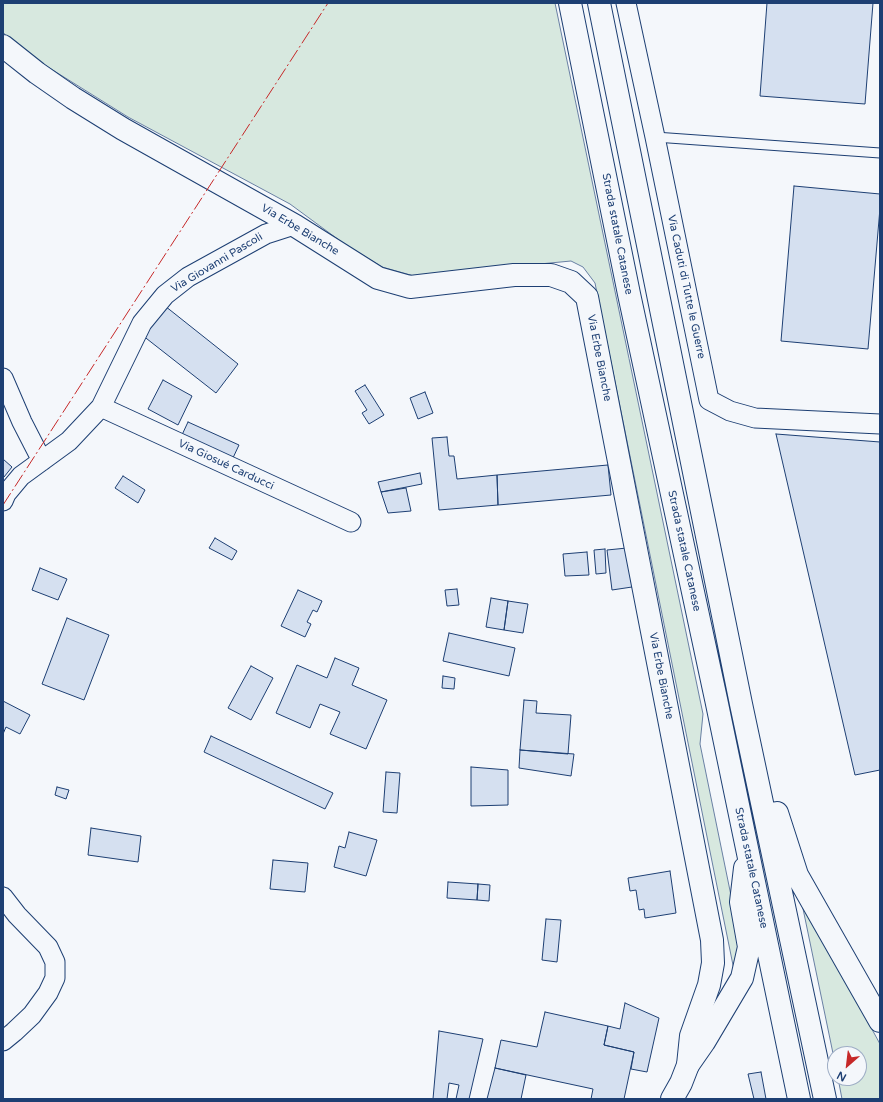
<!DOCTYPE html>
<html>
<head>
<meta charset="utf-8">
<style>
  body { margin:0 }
  #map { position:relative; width:883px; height:1102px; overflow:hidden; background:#f4f7fb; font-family:"Varela Round",sans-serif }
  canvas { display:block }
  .frame { position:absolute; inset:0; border:4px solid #1d3f73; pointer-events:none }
  .north { position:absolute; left:827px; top:1046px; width:40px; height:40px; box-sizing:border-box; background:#f4f7fb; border:1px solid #9eadc5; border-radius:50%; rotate:208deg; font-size:11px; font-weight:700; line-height:16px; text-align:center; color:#1d3f73 }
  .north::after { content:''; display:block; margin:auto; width:14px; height:18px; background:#c62828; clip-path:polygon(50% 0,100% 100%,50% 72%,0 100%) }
</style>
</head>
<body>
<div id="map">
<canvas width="883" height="1102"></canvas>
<div class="frame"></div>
<div class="north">N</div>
</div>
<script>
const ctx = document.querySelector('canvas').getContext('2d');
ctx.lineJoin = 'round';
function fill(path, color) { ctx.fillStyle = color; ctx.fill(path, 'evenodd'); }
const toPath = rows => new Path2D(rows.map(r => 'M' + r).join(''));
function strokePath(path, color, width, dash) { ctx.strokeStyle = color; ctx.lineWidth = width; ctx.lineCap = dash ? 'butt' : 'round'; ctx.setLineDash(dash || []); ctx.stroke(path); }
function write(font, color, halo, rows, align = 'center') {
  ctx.font = font + ' "Varela Round",sans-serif'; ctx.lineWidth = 3; ctx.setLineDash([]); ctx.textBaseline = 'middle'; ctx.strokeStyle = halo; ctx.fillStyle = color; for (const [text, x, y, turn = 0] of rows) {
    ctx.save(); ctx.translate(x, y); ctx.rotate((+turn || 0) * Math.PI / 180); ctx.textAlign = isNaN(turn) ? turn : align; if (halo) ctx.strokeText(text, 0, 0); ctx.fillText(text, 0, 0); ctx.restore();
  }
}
const green = toPath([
  [3,3,555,3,703,714,700,744,736,920,739,951,735,975,595,283,583,267,571,261,414,276,382,267,343,243,290,204,128,117,43,64,7,37,3,32,3,3],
  [801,899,880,1044,880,1099,842,1099,838,1078,859,1078,859,1054,835,1054,835,1063,801,899]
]);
fill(green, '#d7e8df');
strokePath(green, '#687fa3', 1);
const building = toPath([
  [767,3,873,3,865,104,760,96,767,3],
  [794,186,880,194,880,208,868,349,781,341,794,186],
  [165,306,238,364,216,393,142,335,165,306],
  [163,380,192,396,178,425,148,409,163,380],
  [365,385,384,415,369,424,362,413,367,410,355,391,365,385],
  [425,392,433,413,418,419,410,398,425,392],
  [188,422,239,445,232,460,181,437,188,422],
  [776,434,880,442,880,770,855,775,776,434],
  [447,437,449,456,454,456,457,479,497,475,498,505,439,510,432,438,447,437],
  [3,459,12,467,4,477,3,477,3,459],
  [608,465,611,495,498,505,497,475,608,465],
  [420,473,422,484,381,492,378,482,420,473],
  [123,476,145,490,138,503,115,488,123,476],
  [406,488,411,511,388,513,381,492,406,488],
  [215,538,237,551,232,560,209,548,215,538],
  [627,548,632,587,612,590,607,550,627,548],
  [605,549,606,573,596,574,594,550,605,549],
  [587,552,589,575,565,576,563,554,587,552],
  [40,568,67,579,58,600,32,590,40,568],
  [457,589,459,605,447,606,445,590,457,589],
  [298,590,322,601,317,612,313,610,307,622,311,624,305,637,281,626,298,590],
  [491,598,508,601,504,630,486,627,491,598],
  [508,601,528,604,523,633,504,630,508,601],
  [67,618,109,635,84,700,42,684,67,618],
  [449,633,515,648,509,676,443,661,449,633],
  [335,658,359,668,352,685,387,700,366,749,330,734,340,712,320,704,310,728,276,713,297,665,327,678,335,658],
  [251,666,273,678,251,720,228,708,251,666],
  [443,676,455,678,454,689,442,688,443,676],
  [524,700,537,701,536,713,571,715,568,754,520,750,524,700],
  [3,701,30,715,20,734,6,727,3,734,3,701],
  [211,736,333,793,325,809,204,752,211,736],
  [520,750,574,754,571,776,519,768,520,750],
  [471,767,508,770,508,805,471,806,471,767],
  [386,772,400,773,397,813,383,812,386,772],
  [57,787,69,790,66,799,55,795,57,787],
  [91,828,141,836,138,862,88,855,91,828],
  [349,832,377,840,366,876,334,867,339,846,345,848,349,832],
  [273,860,308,863,305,892,270,889,273,860],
  [670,871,676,913,645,918,644,909,639,910,636,890,630,891,628,878,670,871],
  [448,882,478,884,477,900,447,898,448,882],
  [478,884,490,885,489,901,477,900,478,884],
  [546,919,561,920,557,962,542,960,546,919],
  [625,1003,659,1018,647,1072,631,1069,634,1052,604,1045,608,1026,620,1029,625,1003],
  [545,1012,608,1026,604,1045,634,1052,624,1099,591,1099,593,1089,495,1068,501,1040,537,1047,545,1012],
  [439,1031,483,1039,469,1099,456,1099,459,1085,449,1083,447,1099,433,1099,439,1031],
  [495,1068,526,1075,521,1099,487,1099,495,1068],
  [761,1072,766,1099,754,1099,748,1074,761,1072]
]);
fill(building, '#d5e0f0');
strokePath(building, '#1d3f73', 1);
const service = toPath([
  [655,137,880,153]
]);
const minor = toPath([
  [626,3,655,137,709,400,730,411,755,418,880,424],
  [3,378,22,422,42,461],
  [101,407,351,522],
  [3,501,6,494,21,476,69,441,101,407,142,323,165,295,188,277,266,234,294,225],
  [3,897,17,915,48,947,55,962,55,978,48,993,32,1015,14,1032,3,1041]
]);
const tertiary = toPath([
  [3,46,37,73,73,98,123,129,294,225,378,278,410,287,514,275,551,275,571,282,587,297,712,940,713,963,709,985,691,1036,688,1065,681,1083,672,1099]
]);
const primary = toPath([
  [570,3,629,294,716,699,799,1099],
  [599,3,741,704,825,1099],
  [777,813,797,875,880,1021],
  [688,1065,704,1042,742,978,749,947,741,902,745,868]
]);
strokePath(service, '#1d3f73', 11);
strokePath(minor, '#1d3f73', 21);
strokePath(tertiary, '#1d3f73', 24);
strokePath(primary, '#1d3f73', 24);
strokePath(service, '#f4f7fb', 9);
strokePath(minor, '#f4f7fb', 19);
strokePath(tertiary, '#f4f7fb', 22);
strokePath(primary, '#f4f7fb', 22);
strokePath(toPath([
  [3,505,328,3]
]), '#c62828', 1, [14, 3, 2, 3]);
write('11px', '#1d3f73', '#f4f7fb', [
  ["Via Erbe Bianche",300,230,31],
  ["Strada statale Catanese",617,234,79],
  ["Via Giovanni Pascoli",217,263,-31],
  ["Via Caduti di Tutte le Guerre",686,287,78],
  ["Via Erbe Bianche",599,358,79],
  ["Via Giosué Carducci",226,465,25],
  ["Strada statale Catanese",684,551,78],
  ["Via Erbe Bianche",661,676,79],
  ["Strada statale Catanese",751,868,78]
]);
</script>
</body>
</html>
